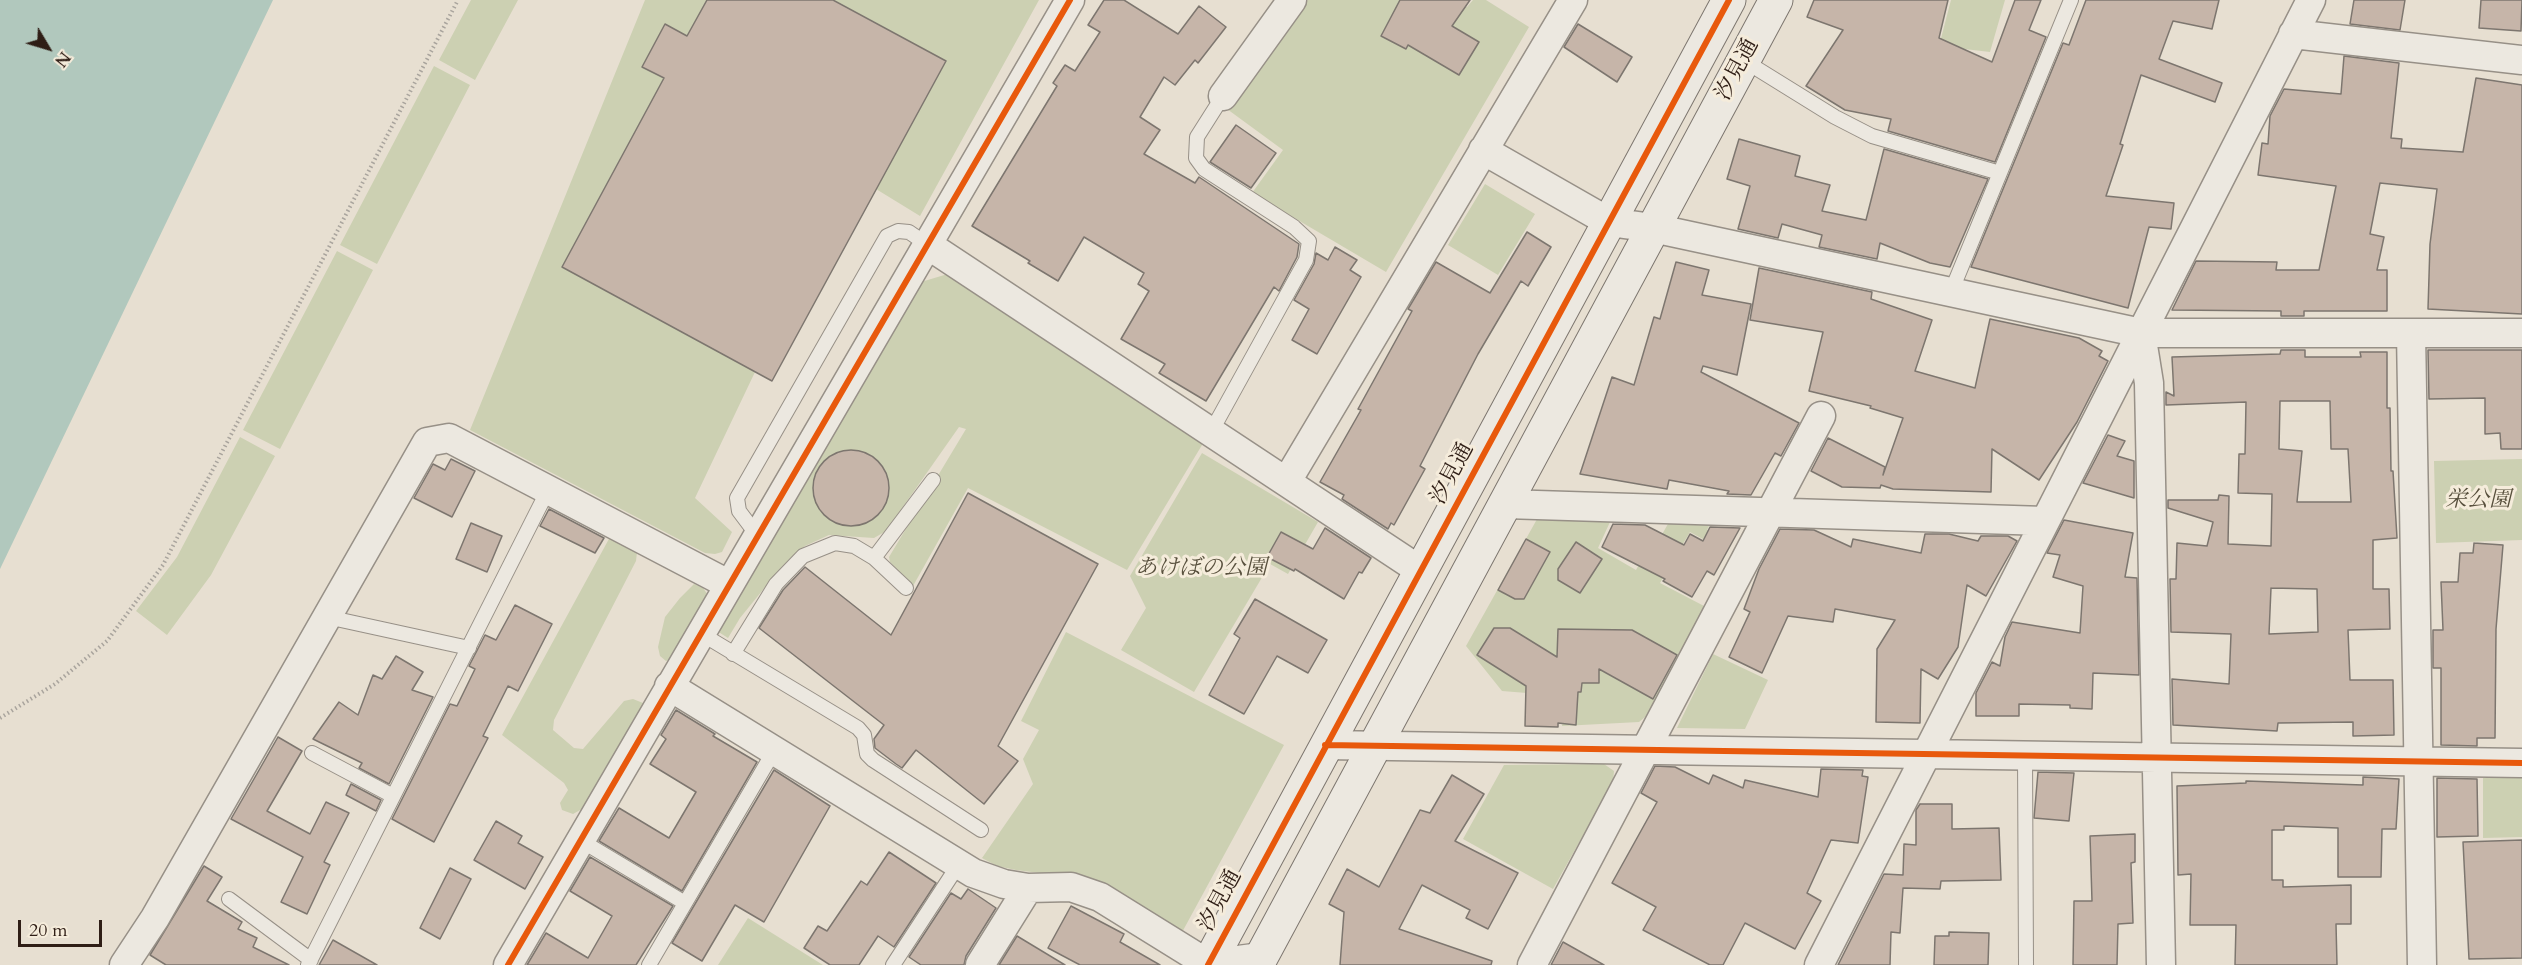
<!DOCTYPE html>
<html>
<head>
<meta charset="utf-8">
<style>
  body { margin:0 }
  #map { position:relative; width:2522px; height:965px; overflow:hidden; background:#e7dfd1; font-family:Cardo,serif }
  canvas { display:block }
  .north { position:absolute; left:18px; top:18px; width:60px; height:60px; -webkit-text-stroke:4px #f5ecdb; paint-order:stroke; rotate:128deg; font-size:16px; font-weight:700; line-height:24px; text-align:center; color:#2f1e16 }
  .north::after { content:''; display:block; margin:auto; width:21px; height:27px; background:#2f1e16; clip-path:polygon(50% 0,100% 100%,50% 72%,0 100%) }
  .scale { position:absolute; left:18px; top:920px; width:84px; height:27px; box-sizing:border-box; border:3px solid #2f1e16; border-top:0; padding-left:8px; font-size:18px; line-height:21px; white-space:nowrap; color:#2f1e16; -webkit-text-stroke:4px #f5ecdb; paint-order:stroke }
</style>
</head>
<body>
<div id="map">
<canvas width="2522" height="965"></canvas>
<div class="north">N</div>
<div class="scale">20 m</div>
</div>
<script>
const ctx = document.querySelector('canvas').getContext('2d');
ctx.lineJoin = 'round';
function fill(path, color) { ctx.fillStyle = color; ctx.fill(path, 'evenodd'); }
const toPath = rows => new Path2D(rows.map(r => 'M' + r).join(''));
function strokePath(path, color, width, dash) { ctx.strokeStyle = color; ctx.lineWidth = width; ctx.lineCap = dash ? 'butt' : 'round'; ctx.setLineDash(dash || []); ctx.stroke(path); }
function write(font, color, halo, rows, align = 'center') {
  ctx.font = font + ' Cardo,"Noto Serif JP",serif'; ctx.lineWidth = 6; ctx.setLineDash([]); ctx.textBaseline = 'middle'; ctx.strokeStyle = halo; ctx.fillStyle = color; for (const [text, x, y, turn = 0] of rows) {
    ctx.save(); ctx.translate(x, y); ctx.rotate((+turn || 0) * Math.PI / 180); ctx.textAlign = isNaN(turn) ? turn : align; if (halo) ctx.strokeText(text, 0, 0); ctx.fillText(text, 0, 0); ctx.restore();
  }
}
fill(toPath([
  [471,0,518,0,475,80,439,60],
  [645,0,1039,0,920,216,876,189,755,372,695,498,732,532,722,552,715,554,705,553,470,430],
  [1308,0,1453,0,1467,7,1473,0,1486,0,1529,27,1386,272,1252,193,1283,150,1227,109],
  [1951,0,2005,0,1990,52,1939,46],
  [434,66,470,85,377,264,340,245],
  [1485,184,1535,214,1498,275,1448,245],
  [337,251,373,270,280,449,243,430],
  [951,273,1205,440,1127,570,968,488,913,586,890,562,889,557,966,429,959,427,886,531,874,538,829,535,805,546,779,570,740,618,728,638,717,631,921,282],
  [240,437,275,456,211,575,167,635,136,611,177,557],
  [1202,453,1318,522,1288,574,1270,564,1194,692,1121,650,1146,608,1130,576],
  [2522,459,2522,540,2436,543,2434,461],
  [1541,512,1610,522,1598,548,1636,570,1655,535,1660,538,1673,515,1715,514,1707,530,1717,535,1712,544,1690,532,1660,583,1704,606,1650,713,1639,722,1562,726,1564,696,1502,691,1466,646],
  [610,537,637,552,636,561,554,720,553,730,574,748,583,749,624,701,633,699,643,703,643,710,582,809,573,814,562,810,560,803,568,790,564,783,502,735],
  [694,584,703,588,708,595,673,658,666,661,660,656,658,647,665,617,680,598],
  [1066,632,1284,745,1180,936,1079,878,1016,870,997,866,982,858,1033,784,1023,759,1039,730,1021,721],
  [1713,654,1768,680,1745,729,1677,728],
  [1604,764,1614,771,1613,782,1553,889,1463,839,1504,765],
  [2483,778,2522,778,2522,837,2483,838],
  [748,918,823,965,718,965]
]), '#ccd0b2');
fill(toPath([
  [0,0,273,0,0,569]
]), '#b1c8bd');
const building = toPath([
  [707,0,833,0,946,61,772,381,562,267,664,78,642,67,665,24,687,36,707,0],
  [1104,0,1124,0,1178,34,1199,6,1226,27,1198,63,1195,60,1175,85,1164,77,1140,117,1160,130,1144,154,1195,183,1199,177,1299,244,1297,257,1279,291,1274,287,1206,401,1159,373,1165,364,1121,339,1149,291,1138,284,1144,273,1084,237,1058,281,1028,263,1030,261,972,226,1057,86,1053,83,1065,65,1075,71,1100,32,1088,25,1104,0],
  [1400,0,1470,0,1452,26,1479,42,1459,75,1408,45,1406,49,1381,36,1400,0],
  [1814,0,1948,0,1939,38,1992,62,2015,0,2041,0,2029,30,2046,37,1995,162,1888,131,1891,119,1845,110,1806,86,1843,30,1807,17,1814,0],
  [2086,0,2219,0,2212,29,2173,21,2159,59,2222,83,2215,102,2141,75,2120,144,2123,145,2106,196,2174,203,2171,229,2149,227,2128,308,1971,267,2063,43,2069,45,2086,0],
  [2354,0,2405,0,2400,30,2350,24,2354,0],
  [2481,0,2522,0,2521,31,2479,28,2481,0],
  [1578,24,1632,57,1617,82,1564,47,1578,24],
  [2344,56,2399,63,2391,138,2402,139,2401,148,2463,152,2476,78,2522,85,2522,314,2428,309,2430,244,2437,189,2380,183,2370,234,2384,237,2377,270,2387,270,2387,311,2304,311,2304,316,2281,316,2281,311,2172,310,2196,261,2277,262,2276,270,2319,270,2336,186,2258,175,2262,143,2268,144,2270,116,2284,89,2341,94,2344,56],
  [1236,125,1276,153,1251,188,1210,162,1236,125],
  [1739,139,1800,156,1795,176,1830,185,1822,211,1866,220,1884,149,1988,179,1950,267,1930,263,1880,243,1877,259,1819,247,1822,235,1782,224,1778,238,1738,229,1750,186,1727,179,1739,139],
  [1527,232,1551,247,1528,286,1521,281,1478,354,1420,466,1425,469,1394,525,1391,523,1388,529,1342,499,1344,495,1320,482,1361,410,1358,409,1412,311,1408,309,1436,262,1490,293,1527,232],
  [1335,247,1357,260,1350,270,1361,277,1317,354,1292,340,1309,309,1294,300,1314,264,1316,253,1328,260,1335,247],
  [1676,262,1709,270,1702,295,1751,304,1737,375,1703,366,1701,372,1799,423,1781,456,1775,453,1751,495,1727,494,1729,491,1669,480,1667,489,1580,474,1612,377,1634,385,1654,317,1660,319,1676,262],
  [1759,268,1872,292,1871,299,1932,320,1915,371,1975,388,1990,319,2079,338,2102,351,2099,356,2108,361,2077,422,2039,480,1992,449,1991,492,1893,489,1881,485,1880,488,1842,487,1811,471,1828,438,1885,467,1883,475,1903,418,1870,408,1871,406,1809,391,1823,332,1750,320,1759,268],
  [2281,350,2305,350,2305,357,2361,357,2360,352,2387,352,2387,408,2390,408,2391,471,2393,471,2397,538,2373,540,2373,589,2389,589,2390,629,2348,630,2350,680,2393,680,2394,735,2353,736,2353,722,2278,723,2277,731,2173,725,2172,679,2229,684,2231,634,2171,632,2170,579,2176,579,2177,543,2207,546,2213,522,2168,508,2168,500,2218,500,2219,495,2229,496,2228,544,2271,546,2272,494,2238,493,2239,454,2245,454,2246,402,2166,405,2166,392,2174,396,2172,357,2280,354,2281,350],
  [2280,401,2330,401,2331,449,2348,449,2351,502,2297,502,2302,451,2279,449,2280,401],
  [2271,588,2317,589,2318,632,2269,634,2271,588],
  [2428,350,2522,350,2522,449,2501,449,2500,433,2485,434,2485,398,2429,399,2428,350],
  [2108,435,2125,441,2117,456,2134,461,2134,498,2083,483,2108,435],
  '813 488a38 38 0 1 1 76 0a38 38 0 1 1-76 0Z',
  [451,459,475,471,452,517,414,498,433,464,445,470,451,459],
  [968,493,1098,564,998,746,1018,761,984,804,916,750,902,768,896,764,875,748,874,739,884,725,759,628,783,590,805,567,891,635,968,493],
  [549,509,604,538,595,553,540,526,549,509],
  [2064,520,2133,533,2125,577,2137,578,2139,675,2093,673,2092,709,2070,708,2070,705,2019,704,2019,716,1976,716,1976,693,1992,662,2000,666,2005,637,2012,622,2080,633,2083,586,2053,577,2060,555,2047,553,2064,520],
  [471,523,502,536,487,572,456,559,471,523],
  [1613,524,1645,525,1684,545,1690,534,1703,541,1710,527,1740,528,1714,575,1707,571,1692,597,1663,581,1665,579,1602,547,1613,524],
  [1325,528,1371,558,1362,573,1359,572,1344,599,1295,569,1294,571,1267,557,1281,532,1313,549,1325,528],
  [1780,529,1814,530,1851,547,1853,539,1921,553,1925,534,1949,534,1978,541,1981,536,2008,536,2017,541,1986,596,1967,585,1958,647,1938,679,1921,669,1920,723,1876,722,1877,649,1895,620,1835,609,1833,622,1788,616,1762,673,1729,657,1750,612,1744,609,1759,569,1780,529],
  [1526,539,1550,552,1524,599,1515,599,1498,590,1526,539],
  [1576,542,1602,559,1580,593,1558,580,1558,569,1576,542],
  [2474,543,2503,545,2496,629,2495,738,2477,738,2477,746,2441,745,2441,668,2433,668,2433,630,2443,630,2441,582,2458,582,2460,553,2473,553,2474,543],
  [1255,599,1327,640,1308,673,1277,656,1244,714,1209,695,1240,638,1234,634,1255,599],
  [515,605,552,624,518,691,508,686,483,736,488,738,434,842,392,819,450,704,457,706,475,669,469,666,485,635,496,640,515,605],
  [1494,628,1510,628,1557,657,1558,629,1632,630,1677,655,1653,699,1599,669,1599,683,1582,683,1581,692,1578,692,1576,725,1558,723,1558,727,1525,726,1526,686,1477,655,1494,628],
  [396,656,423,672,412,690,433,697,389,784,359,768,362,763,313,739,339,702,358,715,373,675,382,679,396,656],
  [676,710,715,734,713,736,757,762,682,891,599,841,619,808,669,838,696,792,650,764,666,739,661,735,676,710],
  [278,737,302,751,267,811,310,834,326,802,349,813,324,862,330,865,307,914,281,902,303,857,231,819,278,737],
  [1655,766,1675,767,1709,784,1713,775,1743,788,1745,780,1818,797,1821,769,1863,770,1862,776,1868,777,1858,843,1831,840,1807,893,1821,901,1795,949,1745,923,1723,965,1710,965,1643,930,1656,907,1612,883,1657,802,1641,793,1655,766],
  [774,770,830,806,764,922,735,905,702,961,672,943,774,770],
  [2038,772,2074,773,2069,821,2034,818,2038,772],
  [1452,775,1484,794,1455,841,1518,873,1488,929,1466,918,1470,910,1422,885,1399,929,1492,961,1491,965,1340,965,1344,912,1329,904,1347,869,1379,887,1420,810,1430,813,1452,775],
  [2363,777,2399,779,2396,829,2382,829,2381,877,2338,877,2338,828,2284,826,2284,830,2272,830,2272,880,2283,880,2283,887,2351,885,2351,924,2336,924,2337,965,2235,965,2236,925,2190,925,2191,874,2178,875,2177,786,2246,783,2246,781,2363,785,2363,777],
  [2437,778,2477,779,2478,836,2437,837,2437,778],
  [351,784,381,800,376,811,346,795,351,784],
  [1920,804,1952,804,1952,829,1999,828,2001,880,1941,881,1940,889,1903,888,1900,933,1891,932,1890,965,1838,965,1884,874,1903,875,1904,844,1916,845,1916,810,1920,804],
  [496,821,522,836,518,843,543,857,525,889,474,860,496,821],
  [2135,834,2135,862,2131,863,2133,923,2118,924,2117,965,2073,965,2074,901,2092,901,2090,836,2135,834],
  [2522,840,2522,958,2469,959,2463,842,2522,840],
  [889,852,936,883,894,947,878,936,859,965,830,965,804,948,818,926,827,931,861,881,867,885,889,852],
  [590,857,673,906,636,965,527,965,546,933,588,958,612,916,570,891,590,857],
  [204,866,222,877,207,901,242,922,238,929,257,938,253,947,289,965,166,965,150,955,204,866],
  [450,868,471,879,440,939,420,928,450,868],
  [968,889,996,908,966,956,964,965,921,965,909,957,951,893,961,899,968,889],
  [1071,906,1124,934,1120,942,1160,965,1080,965,1048,948,1071,906],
  [1949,932,1989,933,1988,965,1934,965,1935,936,1949,936,1949,932],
  [1017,936,1065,965,999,965,1017,936],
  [333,940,377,965,319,965,333,940],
  [1563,942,1604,965,1551,965,1563,942]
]);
fill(building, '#c6b5a9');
strokePath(building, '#7d766f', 1.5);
const lane = toPath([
  [1743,60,1835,117,1872,136,2000,173],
  [1951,292,2071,0],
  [1211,432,1306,260,1309,241,1294,227,1204,169,1196,158,1197,137,1223,96],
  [757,535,739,511,737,498,887,236,898,231,909,232,928,245],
  [874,558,933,480],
  [327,617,469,648],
  [700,633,858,728,864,735,867,754,873,760,981,830],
  [733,654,776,584,803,556,835,543,854,546,874,558,906,588],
  [312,753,393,796],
  [2025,755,2026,965],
  [580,840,685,903],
  [229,899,311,960],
  [308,965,548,490],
  [649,965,774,751],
  [893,965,959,864]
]);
const street = toPath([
  [2293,34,2522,60],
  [1223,96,1292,0],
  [1483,150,1609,222,1653,228,2141,333,2522,333],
  [928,245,1421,571],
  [2141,333,2149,383,2161,965],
  [2411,333,2422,965],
  [1287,481,1573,0],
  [1505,504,2045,521],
  [669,686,973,873,1004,884,1028,888,1071,887,1100,897,1208,964,1261,957],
  [1325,745,2522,763],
  [124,965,155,918,427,442,449,438,728,584],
  [508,965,1070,0],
  [980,965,1028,888],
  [1532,965,1821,416],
  [1819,965,2311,0]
]);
const secondary = toPath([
  [1208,965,1729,0],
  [1257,965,1776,0]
]);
strokePath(lane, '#979087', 16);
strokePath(street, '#979087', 31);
strokePath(secondary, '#7d766f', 35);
strokePath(toPath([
  [0,718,55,684,107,641,163,565,458,0]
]), '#a9a49d', 4, [1.5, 3]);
strokePath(lane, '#ece8e0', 14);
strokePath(street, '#ece8e0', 28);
strokePath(secondary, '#ece8e0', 33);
strokePath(toPath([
  [1325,745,2522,763],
  [508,965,1070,0],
  [1208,965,1729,0]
]), '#e8590c', 6);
write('22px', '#2f1e16', '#f5ecdb', [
  ["汐見通",1738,70,-62],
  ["汐見通",1453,474,-62],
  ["汐見通",1221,901,-62]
]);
write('italic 22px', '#58503d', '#f5ecdb', [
  ["栄公園",2478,501],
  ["あけぼの公園",1201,569]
]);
</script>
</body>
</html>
